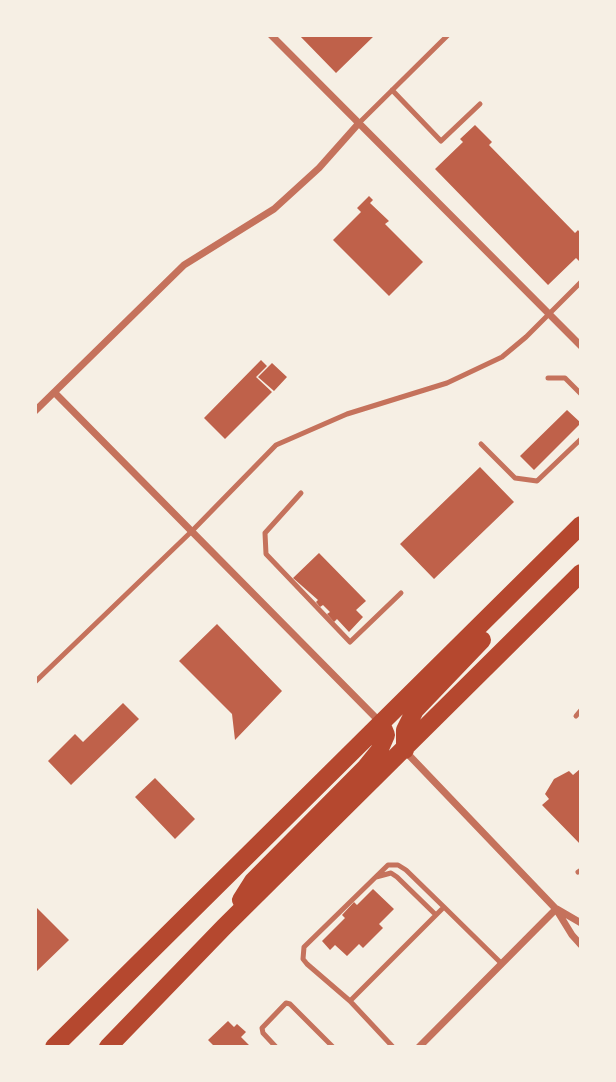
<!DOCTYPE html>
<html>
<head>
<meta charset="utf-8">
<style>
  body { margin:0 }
  #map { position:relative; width:616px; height:1082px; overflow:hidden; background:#f6efe4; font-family:"Public Sans",sans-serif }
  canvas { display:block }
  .frame { position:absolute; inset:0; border:37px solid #f6efe4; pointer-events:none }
</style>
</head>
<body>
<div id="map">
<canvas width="616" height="1082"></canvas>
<div class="frame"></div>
</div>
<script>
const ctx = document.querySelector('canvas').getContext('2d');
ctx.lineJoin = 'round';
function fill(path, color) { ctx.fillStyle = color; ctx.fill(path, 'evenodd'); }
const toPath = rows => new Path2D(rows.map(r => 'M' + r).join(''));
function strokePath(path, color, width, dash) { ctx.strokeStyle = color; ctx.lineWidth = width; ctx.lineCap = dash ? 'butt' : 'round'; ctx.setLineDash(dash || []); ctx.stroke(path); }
fill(toPath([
  [299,35,375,35,336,73],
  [475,125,492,142,489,145,575,233,578,230,581,234,581,261,580,262,576,258,548,285,435,169,463,142,460,139],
  [369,196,373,200,370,203,389,221,385,224,423,262,389,296,333,240,361,212,357,208],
  [261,360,267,366,256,377,272,392,225,439,204,418],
  [272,363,287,377,274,391,258,377],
  [567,410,581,423,534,470,520,456],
  [480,467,514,502,434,579,400,544],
  [319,553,366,601,356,610,363,617,349,632,337,619,334,622,327,614,330,612,323,605,320,607,316,602,318,600,293,578],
  [217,624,282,691,235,740,232,714,179,661],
  [123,703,139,719,71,785,48,761,75,734,83,742],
  [580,769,581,770,581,845,542,805,549,799,545,794,554,779,569,771,573,775],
  [155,778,195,819,175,839,135,797],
  [373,889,394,909,379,924,383,928,363,948,359,944,347,956,335,945,330,950,322,941,345,918,342,915,354,902,357,905],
  [37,908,69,940,35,973,35,911],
  [228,1021,234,1027,237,1024,246,1032,241,1037,251,1047,215,1047,208,1040]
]), '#bf614a');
strokePath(toPath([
  [392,90,441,141,480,104],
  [359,123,448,35],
  [548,378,565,378,581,394],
  [481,444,515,478,537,481,581,439],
  [301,493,265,533,266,554,350,642,401,593],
  [35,682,192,531,276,445,347,414,447,383,502,357,526,337,581,282],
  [576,716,581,710],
  [578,872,581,870],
  [376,877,391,873,397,877,436,915],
  [350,1001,444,907,502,964],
  [276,1047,263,1033,262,1028,286,1003,290,1004,333,1047],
  [393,1047,350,1001,307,964,303,959,304,947,388,865,398,865,406,870,444,907]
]), '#c5725c', 5);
strokePath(toPath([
  [271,35,581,346],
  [55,393,379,721],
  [35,411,184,265,274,209,319,168,359,123],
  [405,751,556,909,572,935,581,945],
  [557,909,581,923],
  [419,1047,556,909]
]), '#c5725c', 7);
strokePath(toPath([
  [405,750,405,730,415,710,482,640],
  [241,900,253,881,366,767,379,751,386,735,381,723],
  [54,1047,581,525],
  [108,1047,224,927,581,573]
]), '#b5482f', 18);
</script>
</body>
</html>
